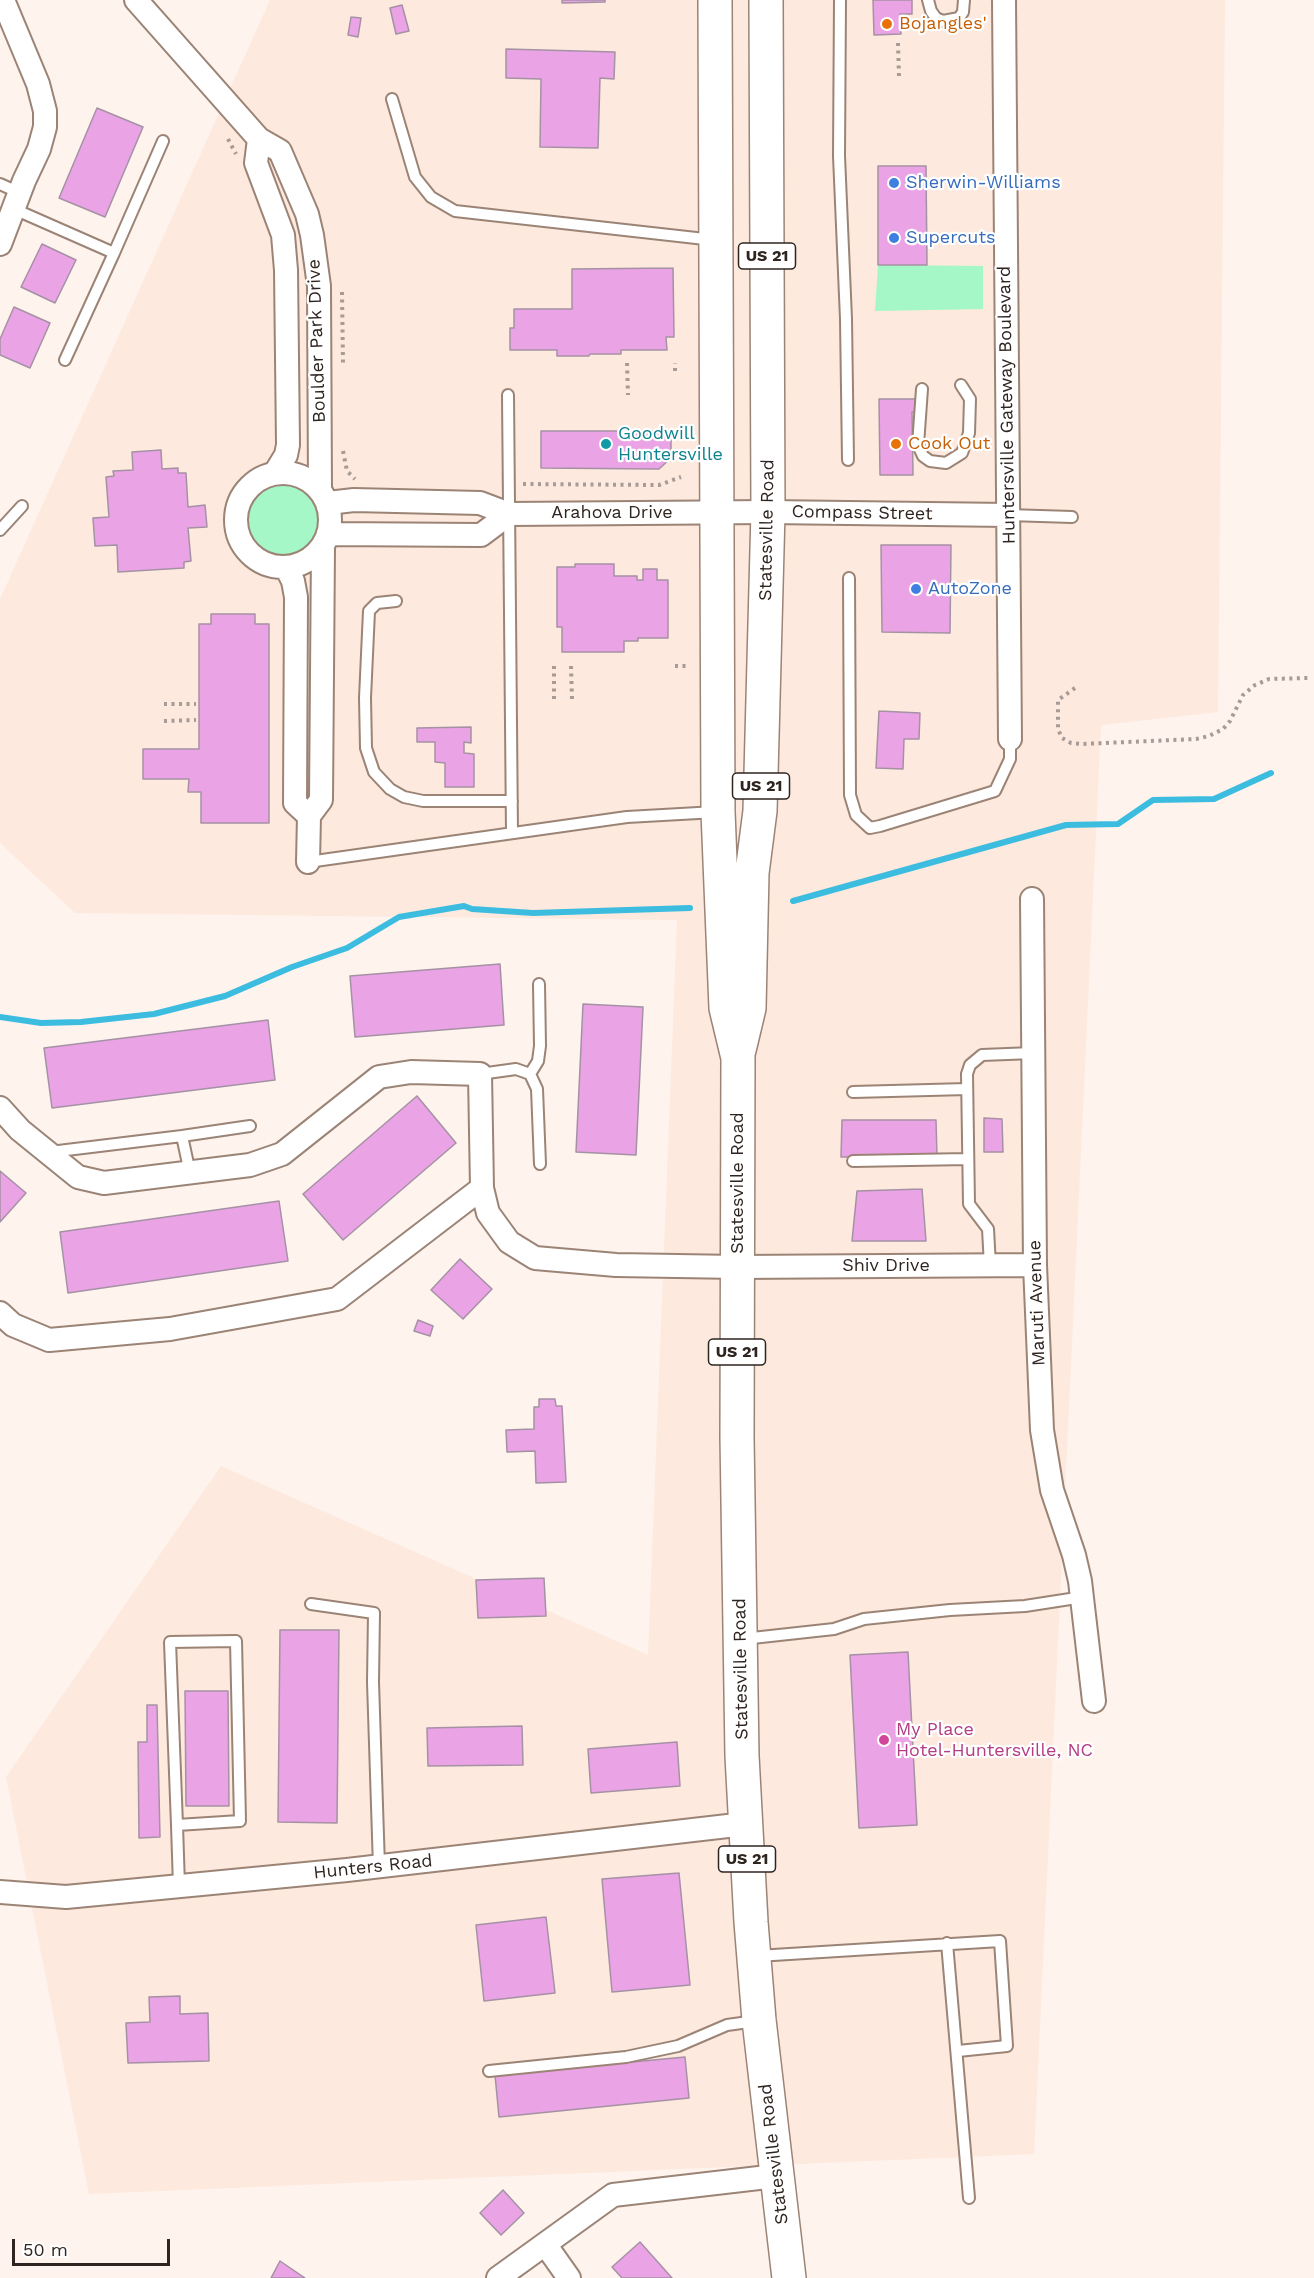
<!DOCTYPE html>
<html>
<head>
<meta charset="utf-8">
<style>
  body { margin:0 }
  #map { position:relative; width:1314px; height:2278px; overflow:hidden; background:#fef3ed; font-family:"Work Sans",sans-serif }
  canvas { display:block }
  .scale { position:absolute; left:12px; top:2239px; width:158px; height:27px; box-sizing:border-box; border:3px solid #2f2520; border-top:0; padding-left:8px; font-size:18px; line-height:21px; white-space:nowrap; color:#2f2520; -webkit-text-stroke:4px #fff; paint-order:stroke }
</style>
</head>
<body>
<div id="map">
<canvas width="1314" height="2278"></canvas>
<div class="scale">50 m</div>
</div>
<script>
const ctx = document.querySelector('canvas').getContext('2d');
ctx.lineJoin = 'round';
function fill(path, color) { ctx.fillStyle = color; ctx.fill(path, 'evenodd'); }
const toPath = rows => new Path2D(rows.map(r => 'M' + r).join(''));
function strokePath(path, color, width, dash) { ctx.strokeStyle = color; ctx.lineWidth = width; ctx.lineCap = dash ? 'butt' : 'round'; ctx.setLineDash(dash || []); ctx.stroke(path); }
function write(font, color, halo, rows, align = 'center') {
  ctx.font = font + ' "Work Sans",sans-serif'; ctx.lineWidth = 4.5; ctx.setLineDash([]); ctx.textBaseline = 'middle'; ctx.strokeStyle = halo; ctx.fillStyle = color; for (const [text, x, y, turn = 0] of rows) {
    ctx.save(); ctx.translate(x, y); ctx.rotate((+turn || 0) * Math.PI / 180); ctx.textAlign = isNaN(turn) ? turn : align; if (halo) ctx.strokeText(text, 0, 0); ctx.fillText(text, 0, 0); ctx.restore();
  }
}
fill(toPath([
  [270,0,1225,0,1218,712,1101,725,1034,2154,89,2194,6,1777,221,1466,648,1655,677,920,75,913,0,843,0,599]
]), '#fde9dd');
fill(toPath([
  [878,265,983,266,983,309,875,311],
  '236 520a47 47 0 1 1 94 0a47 47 0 1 1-94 0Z'
]), '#a5f7c8');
strokePath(toPath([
  [793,901,1066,825,1118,824,1153,800,1214,799,1271,773],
  [0,1017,41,1023,81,1022,154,1014,225,996,292,967,347,948,399,917,464,906,472,909,533,913,690,908]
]), '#3cbde0', 6);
const building = toPath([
  [562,0,605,0,605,2,562,3,562,0],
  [873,0,912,0,912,14,900,14,901,34,874,35,873,0],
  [402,5,409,31,396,34,390,8,402,5],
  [351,17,361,18,358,37,348,35,351,17],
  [506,49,615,52,614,79,600,78,598,148,540,147,541,79,506,78,506,49],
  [97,108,143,127,105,217,59,198,97,108],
  [878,166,926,166,927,265,878,265,878,166],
  [42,244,76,260,55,303,21,287,42,244],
  [673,268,674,337,666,337,667,350,621,350,621,354,590,354,589,356,557,356,557,350,510,350,510,328,514,328,514,309,572,309,572,269,673,268],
  [14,307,50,323,30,368,0,355,0,339,14,307],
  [879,399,915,399,915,412,912,412,913,475,880,475,879,399],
  [541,431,671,431,671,458,659,469,541,468,541,431],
  [161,450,162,469,178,468,178,473,186,473,188,507,205,505,207,527,188,528,191,561,184,562,184,568,118,572,117,545,95,546,93,518,109,517,106,477,114,476,113,471,133,470,132,452,161,450],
  [881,545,951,545,950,633,882,632,881,545],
  [575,564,614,564,614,576,637,576,637,580,643,580,643,569,657,569,657,580,668,580,668,638,638,638,638,641,624,641,624,652,562,652,562,627,557,627,557,567,575,567,575,564],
  [211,614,255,614,255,624,269,624,269,823,201,823,201,792,188,792,189,779,143,779,143,749,199,749,199,624,211,624,211,614],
  [879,711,920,713,919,739,904,739,903,769,876,768,879,711],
  [471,727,471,743,464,742,464,753,474,754,474,787,445,787,445,763,435,762,435,742,417,742,417,728,471,727],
  [500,964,504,1025,355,1037,350,976,500,964],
  [583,1004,643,1007,636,1155,576,1152,583,1004],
  [268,1020,275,1080,52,1108,44,1048,268,1020],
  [417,1096,456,1143,343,1240,303,1194,417,1096],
  [984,1118,1002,1119,1003,1152,984,1152,984,1118],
  [842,1120,936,1120,937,1157,841,1157,842,1120],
  [0,1171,26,1193,0,1222,0,1171],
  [922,1189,926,1241,852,1241,857,1191,922,1189],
  [279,1201,288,1261,68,1293,60,1232,279,1201],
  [460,1259,492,1289,463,1319,431,1290,460,1259],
  [418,1320,433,1326,430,1336,414,1331,418,1320],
  [539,1399,555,1399,556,1406,562,1406,566,1482,536,1483,535,1451,507,1452,506,1430,534,1429,534,1407,539,1407,539,1399],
  [544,1578,546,1616,478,1618,476,1580,544,1578],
  [280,1630,339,1630,337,1823,278,1822,280,1630],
  [908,1652,917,1825,859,1828,850,1655,908,1652],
  [185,1691,228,1691,229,1806,186,1806,185,1691],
  [147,1705,157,1705,160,1837,139,1838,138,1742,147,1742,147,1705],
  [522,1726,523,1765,428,1766,427,1728,522,1726],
  [677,1742,680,1786,591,1793,588,1749,677,1742],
  [679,1873,690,1985,612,1992,602,1879,679,1873],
  [546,1917,555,1993,484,2001,476,1925,546,1917],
  [180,1996,180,2014,208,2013,209,2061,128,2063,126,2023,150,2022,149,1997,180,1996],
  [685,2057,689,2098,499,2117,495,2075,685,2057],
  [503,2190,524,2213,501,2235,480,2213,503,2190],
  [640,2242,672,2278,622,2278,612,2267,640,2242],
  [280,2261,305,2278,271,2278,280,2261]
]);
fill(building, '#eaa4e6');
strokePath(building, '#a591a4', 1.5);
const lane = toPath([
  [840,0,839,156,846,319,848,460],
  [928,0,931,11,936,18,943,21,959,18,963,12,964,0],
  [392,99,415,177,431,197,455,211,714,240],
  [0,184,20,193],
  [14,209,114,253,163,141],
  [65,360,114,253],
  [922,389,918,445,923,456,930,461,946,463,962,453,969,433,970,399,961,385],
  [508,395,512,833],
  [1008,515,1072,517],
  [0,530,22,506],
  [849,578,850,795,856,815,870,828,880,826,995,791,1010,759,1010,739],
  [396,601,377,603,369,611,365,698,366,748,374,772,390,789,404,797,423,801,512,801],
  [308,862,627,817,716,812],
  [480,1074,516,1069,530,1074,537,1089,540,1164],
  [530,1074,538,1061,540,1046,539,984],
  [853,1092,967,1089],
  [182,1136,250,1126],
  [50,1152,182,1136,190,1173],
  [853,1161,968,1159],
  [990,1266,988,1229,969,1204,967,1074,970,1065,982,1055,1033,1053],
  [311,1604,374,1613,373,1682,379,1867],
  [743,1639,834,1629,864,1619,950,1610,1025,1606,1083,1597],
  [177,1825,240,1821,236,1641,170,1642,177,1825,179,1886],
  [947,1943,969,2198],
  [757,1956,1000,1941,1007,2046,958,2051],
  [489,2071,626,2057,678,2046,727,2025,756,2021]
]);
const street = toPath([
  [136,0,259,139,280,151,307,214,312,235,319,286,320,489],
  [1004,0,1010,739],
  [259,139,256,163,283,235,286,270,288,445,286,455,275,473],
  [0,244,24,181,39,149,45,127,45,111,38,84,3,0],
  '236 520a47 47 0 1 1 94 0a47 47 0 1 1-94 0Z',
  [328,503,354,500,480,503,509,514,768,512,1008,515],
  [329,534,481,535,509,514],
  [286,567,293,581,296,597,295,803,309,816,321,800,323,547],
  [308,862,309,816],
  [1032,899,1035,1265,1042,1430,1052,1490,1074,1555,1080,1581,1094,1701],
  [0,1108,20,1130,78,1177,104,1183,250,1165,282,1154,379,1077,411,1072,480,1074,482,1188,488,1213,509,1242,535,1258,616,1265,738,1267,1035,1265],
  [0,1313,13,1325,49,1340,170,1329,337,1299,482,1188],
  [0,1892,66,1897,347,1870,745,1824],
  [545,2244,569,2278],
  [498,2278,613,2195,776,2176]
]);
const primary = toPath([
  [715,0,718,812,726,1008,738,1058,737,1437,742,1756,751,1922,759,2020,789,2278],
  [739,1050,749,1008,752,873,760,811,768,512,766,0]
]);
strokePath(lane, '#9b8476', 14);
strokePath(street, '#9b8476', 26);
strokePath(primary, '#9b8476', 36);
strokePath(toPath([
  [898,43,899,77],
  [228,139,236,154],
  [342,292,343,363],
  [627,363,628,395],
  [675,371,675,363],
  [673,436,683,436],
  [343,451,347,471,355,479],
  [523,484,659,485,681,477],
  [554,666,554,699],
  [571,666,572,699],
  [675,666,688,666],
  [1075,688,1058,700,1058,729,1062,738,1071,743,1082,744,1196,739,1209,736,1223,729,1230,721,1243,695,1255,685,1269,679,1308,678],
  [164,704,196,704],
  [164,721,196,720]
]), '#a69b96', 4, [3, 4.5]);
strokePath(lane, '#fff', 10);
strokePath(street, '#fff', 22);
strokePath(primary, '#fff', 33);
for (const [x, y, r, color] of [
  [887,24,6,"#e8710a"],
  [894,183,6,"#3f7fe0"],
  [894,238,6,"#3f7fe0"],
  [606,444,6,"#0f9aa8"],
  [896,444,6,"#e8710a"],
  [916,589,6,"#3f7fe0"],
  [884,1740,6,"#d1479c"]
]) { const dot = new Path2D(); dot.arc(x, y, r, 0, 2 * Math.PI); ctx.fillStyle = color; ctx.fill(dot); strokePath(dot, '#fff', 2); }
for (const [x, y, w] of [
  [767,256,57],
  [761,786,57],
  [737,1352,57],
  [747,1859,57]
]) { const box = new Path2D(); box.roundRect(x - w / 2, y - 13, w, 26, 4.5); ctx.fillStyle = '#fff'; ctx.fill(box); strokePath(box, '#2f2520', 1.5); }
write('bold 16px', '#2f2520', null, [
  ["US 21",767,256],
  ["US 21",761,786],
  ["US 21",737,1352],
  ["US 21",747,1859]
]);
write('18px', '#c56008', '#fff', [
  ["Bojangles'",899,24],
  ["Cook Out",908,444]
], 'left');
write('18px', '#366cbe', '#fff', [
  ["Sherwin-Williams",906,183],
  ["Supercuts",906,238],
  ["AutoZone",928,589]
], 'left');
write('18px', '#2f2520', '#fff', [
  ["Boulder Park Drive",317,341,-92],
  ["Huntersville Gateway Boulevard",1007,405,-91],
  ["Arahova Drive",612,513],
  ["Compass Street",862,513,1],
  ["Statesville Road",767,530,-89],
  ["Statesville Road",738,1183,-90],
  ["Shiv Drive",886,1266],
  ["Maruti Avenue",1037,1303,-92],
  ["Statesville Road",741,1669,-91],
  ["Hunters Road",373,1867,-6],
  ["Statesville Road",774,2154,-97]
]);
write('18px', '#0d838f', '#fff', [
  ["Goodwill",618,434],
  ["Huntersville",618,455]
], 'left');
write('18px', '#b23c85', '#fff', [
  ["My Place",896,1730],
  ["Hotel-Huntersville, NC",896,1751]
], 'left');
</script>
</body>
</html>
